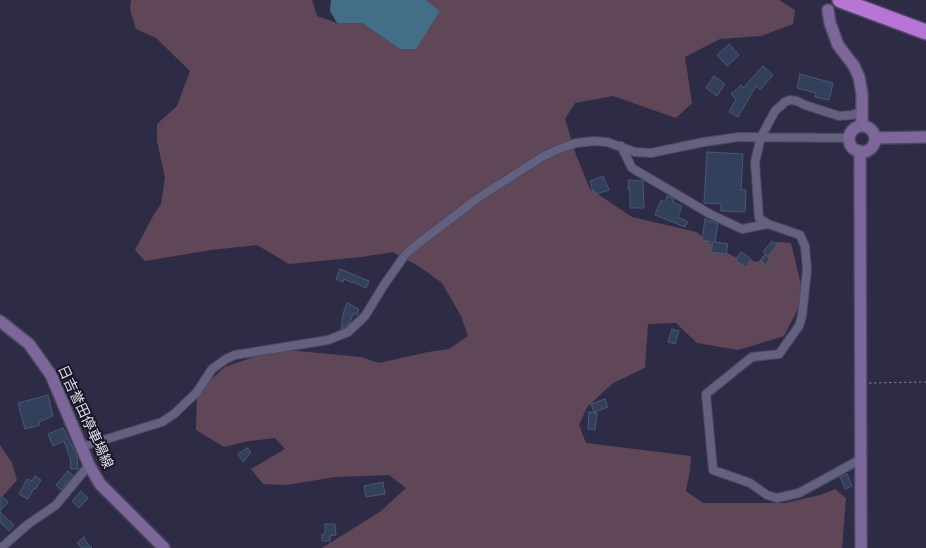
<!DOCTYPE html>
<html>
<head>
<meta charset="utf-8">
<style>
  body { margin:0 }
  canvas { display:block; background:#2e2b47 }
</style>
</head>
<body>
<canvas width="926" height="548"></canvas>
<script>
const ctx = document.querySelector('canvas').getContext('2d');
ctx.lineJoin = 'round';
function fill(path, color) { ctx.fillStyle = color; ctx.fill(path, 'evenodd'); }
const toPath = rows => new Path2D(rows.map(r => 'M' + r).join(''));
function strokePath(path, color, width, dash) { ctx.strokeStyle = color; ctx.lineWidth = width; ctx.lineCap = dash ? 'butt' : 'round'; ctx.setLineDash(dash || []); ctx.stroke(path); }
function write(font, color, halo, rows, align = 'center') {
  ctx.font = font + ' Figtree,"Noto Sans JP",sans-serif'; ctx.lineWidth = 4; ctx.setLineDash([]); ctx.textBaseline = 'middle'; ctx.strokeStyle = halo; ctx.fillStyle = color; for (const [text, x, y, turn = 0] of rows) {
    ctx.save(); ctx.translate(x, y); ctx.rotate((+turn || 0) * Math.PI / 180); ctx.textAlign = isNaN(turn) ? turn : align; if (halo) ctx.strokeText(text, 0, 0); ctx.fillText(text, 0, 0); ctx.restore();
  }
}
fill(toPath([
  [131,0,312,0,317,16,337,23,362,23,400,49,440,11,426,0,779,0,795,10,793,24,761,36,720,39,685,57,692,103,676,118,613,96,575,103,565,119,576,155,590,189,632,217,696,232,716,247,735,257,758,262,776,242,791,243,804,297,784,336,738,350,697,343,676,323,648,324,645,368,613,383,587,407,579,425,586,443,691,456,690,470,686,491,703,503,786,503,820,495,835,489,846,498,842,548,322,548,381,511,406,488,389,475,335,477,287,485,263,484,251,469,285,449,275,438,249,441,224,447,196,430,197,392,225,367,276,349,361,357,379,363,428,352,449,349,468,336,461,316,442,283,420,267,393,252,361,257,289,264,257,245,211,250,145,261,135,250,153,216,161,204,165,178,157,141,157,124,177,106,190,71,156,38,136,29,130,10],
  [0,445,12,463,17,480,0,499]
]), '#604757');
fill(toPath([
  [331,0,426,0,440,11,416,49,400,49,362,23,337,23,330,11]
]), '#436e87');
const building = toPath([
  [729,44,739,55,727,66,717,55,729,44],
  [763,66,773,75,760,90,756,86,738,117,729,112,736,99,731,94,741,85,743,88,763,66],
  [800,74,833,83,829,100,815,97,816,93,797,88,800,74],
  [714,76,725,84,717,96,706,88,714,76],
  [707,152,743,154,741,190,746,190,745,212,721,211,721,204,704,203,707,152],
  [603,176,609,190,596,194,595,191,593,192,590,181,603,176],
  [629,180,643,181,644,208,630,208,630,189,628,189,629,180],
  [667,196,674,199,673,202,682,206,678,217,688,222,685,227,655,215,661,200,665,202,667,196],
  [705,219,718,224,715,242,728,244,726,254,711,252,713,242,702,240,705,219],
  [772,241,777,245,768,256,763,252,772,241],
  [741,252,751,259,746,267,736,260,741,252],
  [765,255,770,258,766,265,761,261,765,255],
  [340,269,369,281,366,288,353,282,353,283,344,279,343,282,336,279,340,269],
  [347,303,359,309,357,315,354,313,349,324,341,329,343,314,347,303],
  [672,329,679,331,675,344,668,342,672,329],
  [48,395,53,416,39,422,40,425,25,429,18,403,48,395],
  [605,399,608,407,594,412,591,404,605,399],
  [589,412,597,413,595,430,588,429,589,412],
  [63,428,77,456,78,469,71,469,70,458,64,441,53,446,48,434,63,428],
  [247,448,251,452,243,462,238,454,247,448],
  [68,471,73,475,61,490,56,485,68,471],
  [847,474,852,486,845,489,840,477,847,474],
  [35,476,41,480,36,489,34,488,28,499,19,494,27,479,32,481,35,476],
  [383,482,385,494,366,497,364,486,383,482],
  [81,491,88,498,79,508,72,501,81,491],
  [0,495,8,502,0,511,0,495],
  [0,512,14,525,9,531,0,522,0,512],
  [325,524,335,524,336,535,330,536,330,541,322,541,322,534,325,534,325,524],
  [84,537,87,543,92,548,82,548,77,543,84,537]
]);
fill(building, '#32405b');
strokePath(building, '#495873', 1);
const street = toPath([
  [621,146,632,168,710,214,742,229,768,224],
  [81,447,162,422,174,414,197,392,212,369,226,359,235,355,328,340,348,332,365,316,384,285,405,255,415,246,478,198,542,157,559,149,576,143,594,141,607,142,635,152,651,153,704,142,739,137,850,138],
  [861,459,799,493,777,498,767,495,750,483,713,470,706,394,752,357,779,354,799,326,802,316,807,270,805,246,800,235,768,224,759,218,755,162,761,137,775,111,785,102,790,100,797,101,805,105,839,116,852,115,863,111],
  [1,548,27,525,56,505,89,465]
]);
const secondary = toPath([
  [828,10,830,23,838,45,854,66,859,77,862,94,862,126],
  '849 139a13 13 0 1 1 26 0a13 13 0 1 1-26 0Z',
  [875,138,926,137],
  [860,151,861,548],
  [0,321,29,344,51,375,89,465,100,484,164,548]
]);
const highway = toPath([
  [840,0,926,32]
]);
strokePath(street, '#4b485f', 10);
strokePath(secondary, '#4b485f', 14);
strokePath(highway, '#4b485f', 18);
strokePath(toPath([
  [869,383,926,382]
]), '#7e7c93', 1, [2.5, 2.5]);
strokePath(street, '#646180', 8);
strokePath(secondary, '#7d679a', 11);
strokePath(highway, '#b775d5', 15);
write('14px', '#e0dff1', '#171622', [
  ["日吉誉田停車場線",85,417,65]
]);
</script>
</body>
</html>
